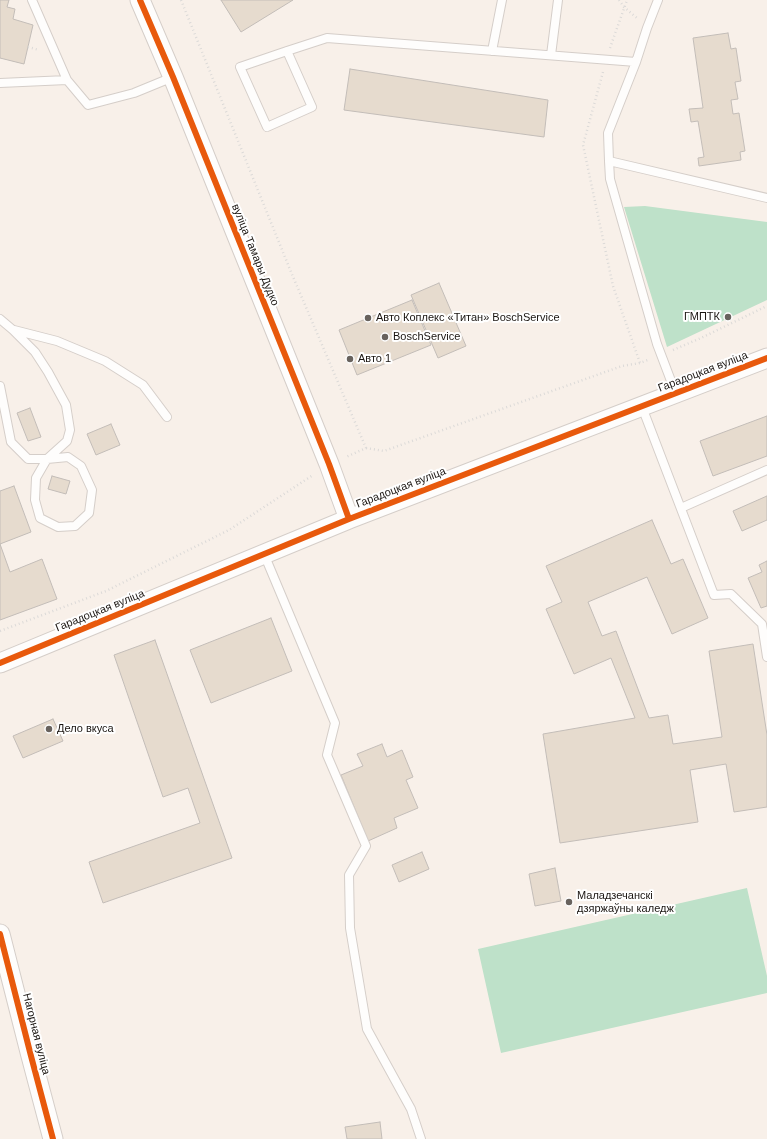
<!DOCTYPE html>
<html>
<head>
<meta charset="utf-8">
<style>
  body { margin:0 }
  canvas { display:block; background:#f8f0e9 }
</style>
</head>
<body>
<canvas width="767" height="1139"></canvas>
<script>
const ctx = document.querySelector('canvas').getContext('2d');
ctx.lineJoin = 'round';
function fill(path, color) { ctx.fillStyle = color; ctx.fill(path, 'evenodd'); }
const toPath = rows => new Path2D(rows.map(r => 'M' + r).join(''));
function strokePath(path, color, width, dash) { ctx.strokeStyle = color; ctx.lineWidth = width; ctx.lineCap = dash ? 'butt' : 'round'; ctx.setLineDash(dash || []); ctx.stroke(path); }
function write(font, color, halo, rows, align = 'center') {
  ctx.font = font + ' Arial,sans-serif'; ctx.lineWidth = 4; ctx.setLineDash([]); ctx.textBaseline = 'middle'; ctx.strokeStyle = halo; ctx.fillStyle = color; for (const [text, x, y, turn = 0] of rows) {
    ctx.save(); ctx.translate(x, y); ctx.rotate((+turn || 0) * Math.PI / 180); ctx.textAlign = isNaN(turn) ? turn : align; if (halo) ctx.strokeText(text, 0, 0); ctx.fillText(text, 0, 0); ctx.restore();
  }
}
fill(toPath([
  [645,206,767,222,767,300,667,347,624,207],
  [747,888,767,976,767,993,501,1053,478,949]
]), '#bee1c9');
const building = toPath([
  [0,0,9,0,7,7,15,9,13,19,33,25,24,64,0,58,0,0],
  [221,0,293,0,241,32,221,0],
  [728,33,731,49,736,48,741,81,735,82,738,99,731,100,733,114,739,113,745,151,740,152,741,160,699,166,698,158,704,157,698,121,691,122,689,109,703,108,693,38,728,33],
  [350,69,548,100,544,137,344,110,350,69],
  [439,283,466,346,438,358,411,295,439,283],
  [412,300,431,345,357,375,339,330,412,300],
  [30,408,41,437,28,441,17,413,30,408],
  [767,416,767,456,713,476,700,441,767,416],
  [111,424,120,445,96,455,87,434,111,424],
  [52,476,70,481,66,494,48,489,52,476],
  [14,486,31,532,0,544,10,572,42,559,57,599,0,620,0,491,14,486],
  [767,496,767,520,742,531,733,511,767,496],
  [652,520,671,564,683,559,708,618,672,634,647,577,588,602,602,636,616,631,649,718,668,715,673,744,722,737,709,651,753,644,767,735,767,807,734,812,726,764,690,770,698,822,560,843,543,734,635,718,611,658,574,674,546,609,562,602,546,566,652,520],
  [767,561,767,606,761,608,748,578,762,572,759,565,767,561],
  [271,618,292,671,211,703,190,650,271,618],
  [155,640,232,858,103,903,89,862,200,823,188,788,163,797,114,655,155,640],
  [53,719,63,741,23,758,13,736,53,719],
  [382,744,387,757,402,750,413,777,406,780,418,808,394,818,397,828,368,841,341,775,363,766,357,754,382,744],
  [422,852,429,869,399,882,392,865,422,852],
  [555,868,561,901,535,906,529,874,555,868],
  [380,1122,382,1139,347,1139,345,1127,380,1122]
]);
fill(building, '#e6dbce');
strokePath(building, '#c3bdb8', 1);
const service = toPath([
  [32,0,67,80],
  [658,0,647,28,636,62,608,133,609,161,610,179,657,344,676,394],
  [287,51,312,107,267,127,240,67,287,51,327,38,636,62],
  [492,51,502,0],
  [551,55,558,0],
  [0,83,67,80,88,105,134,93,173,77],
  [609,161,767,198],
  [0,319,13,330,35,352,48,372,66,405,70,430,67,441,47,459,36,478,35,500,40,518,58,527,75,526,89,513,92,490,81,466,68,457,47,459,28,459,11,442,0,386],
  [14,330,57,341,105,361,143,385,167,417],
  [642,407,714,595,731,594,762,624,767,657],
  [681,508,767,470],
  [264,554,335,723,327,755,366,846,349,875,350,928,367,1029,411,1109,421,1139]
]);
const tertiary = toPath([
  [140,0,173,77,329,464,349,519],
  [0,663,349,519,767,358],
  [0,934,31,1056,53,1139]
]);
strokePath(service, '#d5cec9', 10);
strokePath(tertiary, '#d5cec9', 21);
strokePath(toPath([
  [181,0,291,272,366,448,346,457],
  [619,0,624,7,637,18],
  [28,47,39,50],
  [610,48,627,0],
  [603,72,583,145,613,286,640,363],
  [673,350,701,338,767,306],
  [366,448,384,451,622,366,640,363,650,359],
  [0,631,106,591,229,530,313,475]
]), '#dcdad8', 2.5, [1, 3]);
strokePath(service, '#fefdfc', 8);
strokePath(tertiary, '#fefdfc', 19);
strokePath(toPath([
  [140,0,173,77,329,464,349,519],
  [0,663,349,519,767,358],
  [0,934,31,1056,53,1139]
]), '#e8590c', 6);
for (const [x, y, r, color] of [
  [728,317,4,"#68625d"],
  [368,318,4,"#68625d"],
  [385,337,4,"#68625d"],
  [350,359,4,"#68625d"],
  [49,729,4,"#68625d"],
  [569,902,4,"#68625d"]
]) { const dot = new Path2D(); dot.arc(x, y, r, 0, 2 * Math.PI); ctx.fillStyle = color; ctx.fill(dot); strokePath(dot, '#fff', 1.5); }
write('11px', '#1a1511', '#fff', [
  ["вуліца Тамары Дудко",255,255,68],
  ["Гарадоцкая вуліца",703,372,-21],
  ["Гарадоцкая вуліца",401,488,-21],
  ["Гарадоцкая вуліца",100,611,-22],
  ["Нагорная вуліца",36,1034,76]
]);
write('11px', '#1a1511', '#fff', [
  ["ГМПТК",720,317,"right"],
  ["Авто Коплекс «Титан» BoschService",376,318],
  ["BoschService",393,337],
  ["Авто 1",358,359],
  ["Дело вкуса",57,729],
  ["Маладзечанскі",577,896],
  ["дзяржаўны каледж",577,909]
], 'left');
</script>
</body>
</html>
